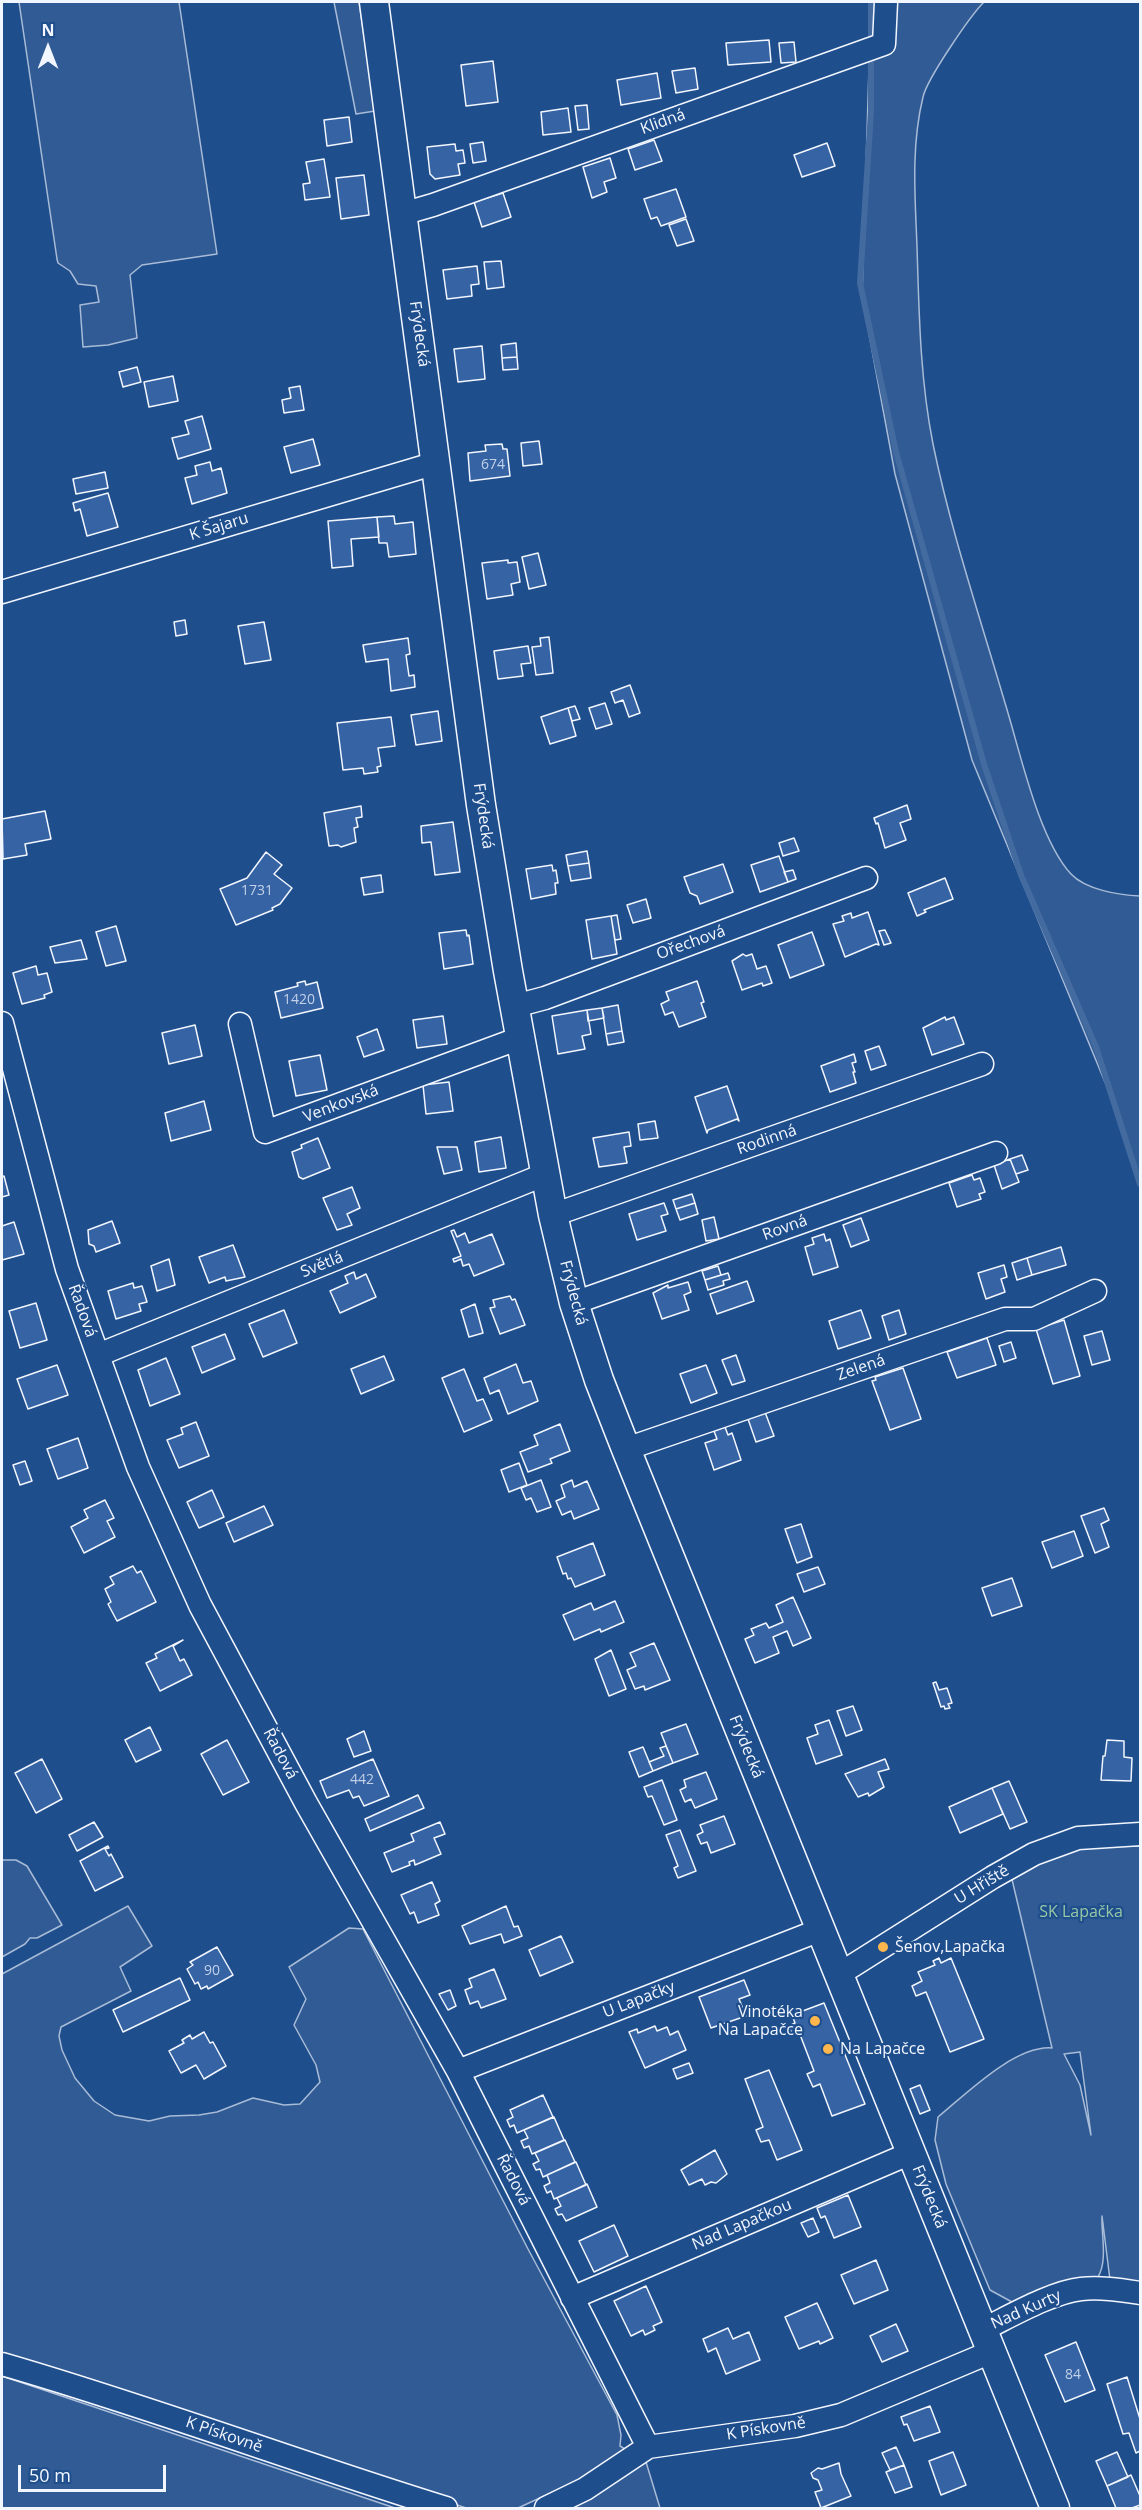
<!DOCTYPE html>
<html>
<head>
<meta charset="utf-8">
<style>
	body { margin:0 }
	#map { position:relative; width:1142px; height:2510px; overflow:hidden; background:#1f4e8c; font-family:"Open Sans",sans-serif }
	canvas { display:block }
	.frame { position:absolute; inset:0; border:3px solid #f2f6ff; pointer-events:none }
	.north { position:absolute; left:18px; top:18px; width:60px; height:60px; -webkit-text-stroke:4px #1f4e8c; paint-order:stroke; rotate:0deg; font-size:16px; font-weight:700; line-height:24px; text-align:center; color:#f2f6ff }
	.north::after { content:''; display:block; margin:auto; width:21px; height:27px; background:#f2f6ff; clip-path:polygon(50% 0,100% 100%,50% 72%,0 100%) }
	.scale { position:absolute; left:18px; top:2465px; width:148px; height:27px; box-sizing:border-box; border:3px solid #f2f6ff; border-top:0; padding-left:8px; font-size:18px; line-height:21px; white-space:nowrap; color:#f2f6ff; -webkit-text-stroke:4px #1f4e8c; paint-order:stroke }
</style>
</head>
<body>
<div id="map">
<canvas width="1142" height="2510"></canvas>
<div class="frame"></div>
<div class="north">N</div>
<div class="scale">50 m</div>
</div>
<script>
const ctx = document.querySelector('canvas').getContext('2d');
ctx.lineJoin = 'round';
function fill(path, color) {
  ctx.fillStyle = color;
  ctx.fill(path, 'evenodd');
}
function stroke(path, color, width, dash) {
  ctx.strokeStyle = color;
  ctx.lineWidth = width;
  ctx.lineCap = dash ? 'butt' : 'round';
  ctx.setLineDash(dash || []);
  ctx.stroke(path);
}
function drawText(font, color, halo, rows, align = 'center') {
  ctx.font = font + ' "Open Sans",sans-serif';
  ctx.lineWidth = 4.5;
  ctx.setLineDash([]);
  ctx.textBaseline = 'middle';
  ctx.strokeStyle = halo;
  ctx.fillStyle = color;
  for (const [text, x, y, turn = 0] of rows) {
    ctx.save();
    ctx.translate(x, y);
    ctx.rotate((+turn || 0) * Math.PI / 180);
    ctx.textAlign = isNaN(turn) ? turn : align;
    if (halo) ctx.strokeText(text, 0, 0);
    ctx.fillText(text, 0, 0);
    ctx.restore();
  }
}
const green = new Path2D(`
	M19 2H179L217 254 142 265 130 275 137 338 108 345 83 347 80 305 99 302 96 286 78 284 70 271 58 263 57 259Z
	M334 2H359L375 111 356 114Z
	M871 2H984C970 16 927 79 923 97 911 146 915 196 917 246 919 312 920 379 933 444 951 532 980 617 1005 703 1020 751 1038 838 1071 874 1086 890 1119 895 1140 896V1186L1114 1104 972 760 895 474 862 296Z
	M1140 1846V2285L1110 2280 1102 2216C1101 2234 1108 2260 1098 2277L1012 2302 990 2290 946 2184 935 2140 938 2117C966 2094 1015 2045 1052 2048L1010 1871 1084 1847ZM1080 2052 1091 2135 1080 2085 1064 2054Z
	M2 1860H16L27 1866 62 1925 37 1938H30L25 1944 2 1957Z
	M128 1906 152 1946 120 1967 131 1991 61 2027 59 2036 62 2050 75 2078 94 2101 115 2115 149 2121 170 2116 199 2115 217 2112 253 2098 284 2105 300 2104 320 2082 316 2065 294 2025 306 1999 289 1967 349 1928 363 1929 528 2249 617 2415 621 2435 620 2446 646 2462 660 2508H561L555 2491 518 2508H466L152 2400 2 2353V1974Z
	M2 2376 395 2508H2Z`);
const stream = new Path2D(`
	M871 43V2
	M871 54V112L860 283 896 452 984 764 1021 875 1096 1047 1140 1184`);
const building = new Path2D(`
	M769 40 771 62 728 65 726 43Z
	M794 42 796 62 781 63 779 43Z
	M493 61 498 102 466 106 461 65Z
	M695 68 698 89 676 93 672 71Z
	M657 73 661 98 621 105 617 80Z
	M587 105 589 129 578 130 575 106Z
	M568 108 571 132 543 135 541 112Z
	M349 117 352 142 327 146 324 120Z
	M654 140 662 161 635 170 628 149Z
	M483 142 486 161 473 163 470 144Z
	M827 143 835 166 802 177 794 155Z
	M455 144 456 151 463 150 465 163 458 164 460 175 435 179 430 174 427 147Z
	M610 158 616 178 604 182 607 192 592 198 583 167Z
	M324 159 330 197 305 200 303 184 310 183 306 162Z
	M364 175 369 215 341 219 336 178Z
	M676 189 686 217 661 226 657 217 651 219 644 199Z
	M503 193 511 217 482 227 474 202Z
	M686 219 694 241 677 246 669 225Z
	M501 261 504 287 487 289 484 262Z
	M477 266 479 284 471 285 472 296 447 299 443 270Z
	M516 343 517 357 502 358 501 345Z
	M482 346 485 379 458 382 454 349Z
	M517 357 518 369 503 370 502 358Z
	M137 367 141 382 123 387 119 372Z
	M173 376 178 401 149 407 144 382Z
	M300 386 304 410 284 413 282 400 291 398 289 388Z
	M202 416 211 449 178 459 172 438 189 434 185 421Z
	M313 439 320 465 291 473 284 447Z
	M539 441 542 464 523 466 521 443Z
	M502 444 503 449H507L510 476 470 481 468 453 486 451 485 445Z
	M210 462 212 471 221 468 227 493 192 504 185 478 197 475 195 466Z
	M105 472 108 488 76 494 73 479Z
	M108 493 118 527 87 536 80 509 75 511 73 503Z
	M394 516 395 524 413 522 416 554 389 557 387 543H379L377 517Z
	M377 517 379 537 351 539 353 566 332 568 328 521Z
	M538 553 546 585 529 589 522 557Z
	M508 560V563L517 562 520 582 511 584 513 595 487 599 482 563Z
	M185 620 187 634 176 636 174 622Z
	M264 622 271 660 245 664 238 626Z
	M549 637 553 673 536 675 532 647 541 646 540 638Z
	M408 638 410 654 406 655 409 676 414 675 415 687 391 691 388 659 366 662 363 645Z
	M528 646 531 663 521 664 523 676 498 679 494 651Z
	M630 685 640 713 629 717 623 700 615 703 611 692Z
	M605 703 612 724 596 729 589 708Z
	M575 706 580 719 572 721 568 708Z
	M568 708 576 736 550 744 541 717Z
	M438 711 442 741 416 745 411 715Z
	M391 717 395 746 378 748 381 766 377 767 378 772 364 774 363 768 343 770 337 723Z
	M907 805 911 819 900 823 906 840 885 848 878 823 876 824 874 818Z
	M361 806 362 817 356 818 358 827 354 828 356 842 341 847 338 845 329 846 324 813Z
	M45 811 51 839 25 844 27 855 3 859 2 819Z
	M453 822 460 872 435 875 431 842 422 843 421 826Z
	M794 838 799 851 783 856 779 843Z
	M587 851 589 863 568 866 566 855Z
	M266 852 282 865 274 874 292 888 280 904 272 908 273 910 236 925 220 889 247 878Z
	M779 856 788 882 760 892 751 865Z
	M589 863 591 878 571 881 568 866Z
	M723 864 733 892 700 904 697 896 690 893 684 877Z
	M552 865 553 871 556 870 558 883H555L556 894 531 899 526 869Z
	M793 870 796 879 788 882 784 872Z
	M381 875 383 892 364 895 361 878Z
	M945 878 953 899 924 910 926 912 917 916 908 893Z
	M646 899 651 918 633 923 627 905Z
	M868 912 879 945 876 944 845 957 833 924 844 921 842 916 851 913 852 918Z
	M617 915 621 939 615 940 611 916Z
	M611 916 617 954 592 959 586 920Z
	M116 926 126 961 106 966 96 932Z
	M466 930 467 936 469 935 473 964 444 969 439 933Z
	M885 930 891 943 884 945 879 931Z
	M812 932 824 965 790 978 778 945Z
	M81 940 87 959 55 963 50 947Z
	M743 954 746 956 752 954 757 969 766 966 772 983 763 986 762 983 742 990 732 961Z
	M36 966 38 975 47 973 52 992 44 995 45 998 22 1004 13 973Z
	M305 981 306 985 317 982 323 1008 281 1018 275 992 298 986 297 983Z
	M697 981 704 1002 701 1003 706 1017 679 1027 673 1012 665 1015 661 1004 669 1000 666 992Z
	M618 1005 622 1031 606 1034 602 1008Z
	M602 1008 604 1018 588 1021 587 1010Z
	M587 1010 591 1034 582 1036 585 1049 558 1054 552 1016Z
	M443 1016 447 1044 417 1048 413 1020Z
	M945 1017 946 1020 954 1017 964 1044 932 1055 923 1028Z
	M195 1025 202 1056 169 1064 162 1033Z
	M377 1029 384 1050 364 1057 357 1037Z
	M622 1031 624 1042 608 1045 606 1034Z
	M879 1046 886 1065 871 1070 865 1051Z
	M854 1054 856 1062 852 1063 855 1072H853L856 1083 830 1092 821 1066Z
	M320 1055 327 1090 296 1096 289 1061Z
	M449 1082 453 1111 426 1114 423 1085Z
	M727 1086 739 1121 737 1119 708 1130 707 1133 695 1097Z
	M204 1101 211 1130 171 1141 165 1113Z
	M655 1121 658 1138 640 1140 638 1124Z
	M629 1132 631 1146 624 1147 627 1163 599 1167 593 1138Z
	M501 1137 506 1168 479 1172 475 1142Z
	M318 1138 330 1168 303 1179 299 1177 292 1152 302 1148 301 1145Z
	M437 1147H457L462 1170 444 1174Z
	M1022 1155 1028 1170 1016 1174 1010 1159Z
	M1010 1159 1019 1182 1002 1189 994 1165Z
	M972 1175 974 1180 980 1178 985 1192 979 1194 981 1199 957 1207 949 1183Z
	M4 1176 9 1195 2 1197V1177Z
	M352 1187 360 1208 347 1214 352 1225 337 1230 323 1198Z
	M692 1194 695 1203 676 1209 673 1200Z
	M664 1203 668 1214 661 1216 666 1231 637 1240 629 1214Z
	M695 1203 698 1214 680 1220 676 1209Z
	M714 1217 719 1239 706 1241 702 1220Z
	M861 1218 869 1240 851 1247 843 1225Z
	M112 1221 120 1243 96 1252 94 1246 89 1244 88 1230Z
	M14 1222 24 1254 2 1260V1226Z
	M454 1230 457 1237 465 1233 469 1243 492 1234 504 1264 474 1276 469 1264 463 1266 461 1259 454 1262 453 1259 461 1256 451 1231Z
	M824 1234 826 1241 830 1239 838 1267 813 1275 805 1247 814 1244 812 1238Z
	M233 1245 245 1277 226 1281 225 1277 209 1283 199 1257Z
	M1061 1247 1066 1265 1032 1275 1027 1258Z
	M1027 1258 1032 1275 1017 1280 1012 1263Z
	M169 1259 175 1285 157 1291 151 1266Z
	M1004 1265 1007 1277 1001 1279 1005 1292 986 1299 978 1273Z
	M718 1266 721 1275 705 1280 702 1271Z
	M354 1272 356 1279 366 1274 376 1297 340 1313 330 1291 348 1283 345 1276Z
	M728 1273 730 1279 723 1281 724 1285 708 1290 705 1280Z
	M747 1281 754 1301 717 1314 710 1294Z
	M688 1282 691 1292 684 1295 689 1310 662 1319 653 1293 668 1285V1288Z
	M133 1283 134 1288 142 1286 147 1302 139 1304 141 1311 116 1319 108 1291Z
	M510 1296 512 1300 515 1299 525 1325 500 1334 490 1308 495 1307 493 1300Z
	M36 1303 47 1340 20 1348 9 1311Z
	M475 1304 483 1333 469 1337 461 1310Z
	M284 1310 297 1343 263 1357 249 1324Z
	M861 1310 871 1338 838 1349 829 1321Z
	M899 1310 906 1334 889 1340 882 1316Z
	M1064 1320 1080 1376 1053 1384 1036 1329Z
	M1102 1331 1110 1360 1092 1365 1084 1336Z
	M225 1334 235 1359 202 1373 192 1347Z
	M987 1338 996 1365 957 1378 947 1352Z
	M1011 1342 1016 1358 1004 1362 999 1346Z
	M736 1355 745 1381 732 1385 722 1360Z
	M384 1356 394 1380 361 1394 351 1369Z
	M166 1358 180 1394 150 1406 138 1370Z
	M516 1364 523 1383 531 1381 538 1401 508 1414 499 1390 490 1394 484 1378Z
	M57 1365 68 1395 28 1409 17 1379Z
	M706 1365 717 1393 691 1403 680 1374Z
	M903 1368 921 1419 890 1430 872 1381 876 1380 875 1377Z
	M464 1369 477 1401 483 1399 492 1420 464 1432 442 1378Z
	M765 1412 774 1436 756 1442 748 1419Z
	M196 1422 209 1456 179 1468 167 1440 183 1434 181 1428Z
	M560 1424 570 1451 550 1459 552 1463 528 1472 520 1452 538 1445 534 1435Z
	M725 1427 728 1435 732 1433 741 1460 714 1470 705 1443 717 1439 714 1431Z
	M78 1438 88 1468 58 1479 47 1449Z
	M25 1461 32 1481 20 1485 13 1465Z
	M519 1463 527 1485 509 1492 501 1470Z
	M541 1480 551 1507 537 1512 531 1498 526 1500 521 1488Z
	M572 1480 574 1487 587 1481 599 1509 574 1519 571 1511 562 1515 556 1501 565 1497 561 1485Z
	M212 1490 224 1517 199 1528 187 1502Z
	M105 1500 114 1518 107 1521 115 1537 84 1553 71 1527 88 1518 84 1510Z
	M264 1506 273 1525 234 1542 226 1523Z
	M1104 1508 1109 1520 1101 1524 1109 1547 1095 1553 1081 1516Z
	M801 1524 812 1557 797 1563 785 1529Z
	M1074 1531 1083 1556 1052 1568 1042 1542Z
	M593 1543 605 1575 575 1587 571 1578 568 1579 566 1573 563 1574 557 1557Z
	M133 1566 137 1573 141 1571 156 1602 117 1621 108 1604 111 1602 105 1589 114 1584 110 1577Z
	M818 1567 825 1584 804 1592 797 1574Z
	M1012 1578 1022 1606 992 1616 982 1588Z
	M793 1597 811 1638 793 1646 787 1631 773 1637 779 1653 755 1663 745 1639 754 1635 751 1629 766 1623 769 1628 783 1622 776 1605Z
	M615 1601 624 1622 601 1632 600 1629 574 1640 563 1615 591 1603 594 1610Z
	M183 1640 173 1646 180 1661 184 1659 192 1675 160 1691 146 1663 157 1658 155 1654Z
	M654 1643 670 1680 645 1690 644 1686 635 1689 627 1670 636 1666 630 1653Z
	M611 1650 626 1689 609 1696 595 1659Z
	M936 1682 939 1690 947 1688 952 1703 948 1704 950 1708 945 1709 944 1706 941 1707 933 1683Z
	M853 1706 862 1730 846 1736 837 1711Z
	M829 1720 842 1755 816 1764 807 1738 818 1734 815 1725Z
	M686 1724 698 1754 673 1763 661 1733Z
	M150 1727 161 1750 136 1762 125 1740Z
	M364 1731 371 1751 354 1757 347 1739Z
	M227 1740 249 1782 223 1795 201 1754Z
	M1107 1740 1124 1741V1757L1132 1758 1131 1781 1101 1780 1103 1756H1105Z
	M666 1746 673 1763 653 1771 649 1762 664 1756 660 1748Z
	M643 1747 653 1771 639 1777 629 1752Z
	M42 1759 62 1799 36 1813 15 1773Z
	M373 1759 389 1796 364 1806 359 1796 353 1798 349 1790 327 1798 320 1781Z
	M885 1759 889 1769 878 1772 884 1787 869 1796 868 1793 858 1797 845 1774Z
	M706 1772 717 1799 695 1808 691 1799 685 1802 680 1790 686 1787 684 1780Z
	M662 1780 677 1820 664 1825 652 1796 648 1797 644 1787Z
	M1009 1781 1027 1822 1010 1829 992 1788Z
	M992 1788 1003 1814 960 1833 949 1807Z
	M418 1795 424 1808 370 1831 365 1819Z
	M724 1816 735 1844 711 1853 707 1842 701 1844 697 1835 703 1832 700 1825Z
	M94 1822 103 1837 77 1851 69 1835Z
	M440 1822 445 1834 434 1838 441 1854 415 1865 414 1860 409 1862 410 1865 392 1872 384 1853 414 1841 411 1834Z
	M680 1830 696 1871 678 1878 674 1868 678 1866 666 1835Z
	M108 1846 109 1848 105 1849 109 1856 111 1854 123 1877 95 1891 80 1861Z
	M432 1882 440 1901 435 1904 439 1915 418 1923 414 1912 410 1914 401 1895Z
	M506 1906 514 1927 518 1926 522 1936 504 1943 501 1934 470 1944 462 1926Z
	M561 1936 573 1962 540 1976 529 1950Z
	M217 1947 233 1975 208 1989 207 1986 201 1989 198 1982 195 1984 187 1969 193 1965 190 1962Z
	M939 1958 941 1963 951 1958 984 2039 950 2052 926 1992 916 1996 912 1986 922 1981 918 1972 935 1965 933 1961Z
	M494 1969 506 1999 481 2008 478 2001 470 2004 465 1990 472 1987 469 1979Z
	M180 1978 190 2000 123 2032 113 2010Z
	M744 1980 750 1995 739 1999 746 2016 711 2028 699 1997Z
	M450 1990 456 2006 448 2010 439 1994Z
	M824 2003 865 2104 832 2116 820 2084 813 2087 807 2074 814 2071 799 2032 792 2034 789 2026 795 2023 792 2015Z
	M655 2026 657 2031 667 2027 670 2035 678 2031 686 2050 645 2068 629 2032 637 2029 638 2033Z
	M204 2032 210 2043 213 2042 226 2066 204 2079 196 2065 181 2073 169 2051 184 2043 182 2040 190 2035 192 2039Z
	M689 2063 693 2073 677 2079 673 2069Z
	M769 2070 802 2150 777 2160 769 2140 761 2142 756 2130 763 2127 745 2079Z
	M920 2085 930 2110 920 2114 910 2089Z
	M543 2095 553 2117 517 2133 514 2125 510 2127 507 2120 513 2117 510 2110Z
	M554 2117 564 2140 532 2154 529 2146 524 2148 521 2141 528 2138 524 2130Z
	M565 2140 575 2162 543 2177 540 2169 536 2170 533 2164 539 2161 535 2153Z
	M715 2150 727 2174 716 2183 711 2182 705 2185 702 2179 689 2185 681 2170Z
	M576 2162 586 2185 554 2199 551 2191 547 2193 544 2186 550 2183 547 2175Z
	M587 2184 597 2207 566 2221 562 2214 558 2215 555 2209 561 2206 557 2198Z
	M848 2195 861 2227 834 2238 825 2216 821 2218 817 2208Z
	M813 2218 819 2232 808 2237 801 2223Z
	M614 2225 628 2256 594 2272 579 2241Z
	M876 2260 888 2290 854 2304 841 2275Z
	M646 2286 662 2322 653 2326 655 2330 645 2335 643 2330 631 2336 614 2301Z
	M817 2303 833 2338 820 2344 819 2341 799 2349 785 2317Z
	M896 2324 908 2351 882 2362 870 2336Z
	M728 2328 733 2339 749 2332 760 2360 726 2374 716 2348 708 2352 703 2339Z
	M1076 2342 1095 2390 1065 2402 1045 2355Z
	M1127 2377 1140 2419V2451L1136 2453 1129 2433 1123 2434 1107 2384Z
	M930 2406 940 2432 914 2441 907 2424 904 2425 901 2417Z
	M896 2447 904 2465 890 2470 882 2453Z
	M953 2452 966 2485 941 2495 929 2461Z
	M1117 2452 1128 2477 1107 2486 1096 2461Z
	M839 2463 841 2474 851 2496 821 2508 815 2492 822 2490 818 2480 813 2478 811 2473 818 2468 822 2469Z
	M904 2465 912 2487 895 2493 886 2472Z
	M1131 2475 1140 2496V2505L1132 2508H1116L1107 2486Z`);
const minor = new Path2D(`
	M402 214 433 205 884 44 886 2
	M2 592 436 463
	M515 1006 545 998 866 878
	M2 1023 67 1269 138 1467 200 1605 306 1803 458 2071 648 2447
	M240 1024 265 1132 520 1038
	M553 1215 982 1064
	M574 1303 996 1153
	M98 1355 546 1174
	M626 1449 1005 1319H1034L1095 1291
	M838 1975 993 1877 1034 1854 1078 1838 1140 1834
	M458 2071 820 1930
	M572 2298 911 2153
	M982 2330C1009 2317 1052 2292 1081 2289 1101 2287 1120 2290 1140 2293
	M2 2364C151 2407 297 2462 446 2508
	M546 2508 585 2489 648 2447 795 2426 841 2415 991 2352`);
const major = new Path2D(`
	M374 2 481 805 508 971 553 1215 574 1303 599 1380 626 1449 1055 2508`);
const markers = [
	[883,1947,6,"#ffb74d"],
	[815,2021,6,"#ffb74d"],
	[828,2049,6,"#ffb74d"]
];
const numberNames = [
	["674",493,465],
	["1731",257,891],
	["1420",299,1000],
	["442",362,1780],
	["90",212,1971],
	["84",1073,2375]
];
const streetNames = [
	["Klidná",663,122,-20],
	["Frýdecká",419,334,82],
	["K Šajaru",219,527,-17],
	["Frýdecká",483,816,82],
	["Ořechová",691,943,-20],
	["Venkovská",341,1104,-21],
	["Rodinná",767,1140,-19],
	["Rovná",785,1228,-20],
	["Světlá",322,1265,-22],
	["Frýdecká",573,1293,75],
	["Řadová",82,1311,70],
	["Zelená",861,1368,-19],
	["Frýdecká",746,1747,68],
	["Řadová",280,1754,62],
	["U Hřiště",982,1885,-31],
	["U Lapačky",639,2000,-21],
	["Řadová",513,2180,63],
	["Frýdecká",929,2197,68],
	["Nad Lapačkou",742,2225,-23],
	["Nad Kurty",1026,2310,-24],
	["K Pískovně",766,2429,-9],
	["K Pískovně",224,2435,19]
];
const parkNames = [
	["SK Lapačka",1081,1912]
];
const poiNames = [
	["Šenov,Lapačka",895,1947],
	["Vinotéka",803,2012,"right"],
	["Na Lapačce",803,2030,"right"],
	["Na Lapačce",840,2049]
];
fill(green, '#305b95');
stroke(green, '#a8bbd7', 1.5);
stroke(stream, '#446ba0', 6);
fill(building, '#3563a3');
stroke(building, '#f2f6ff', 1.5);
stroke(minor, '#f2f6ff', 25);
stroke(major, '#f2f6ff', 31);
stroke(minor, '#1f4e8c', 22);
stroke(major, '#1f4e8c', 28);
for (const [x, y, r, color] of markers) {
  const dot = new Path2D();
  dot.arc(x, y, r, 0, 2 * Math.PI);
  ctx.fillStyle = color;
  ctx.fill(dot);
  stroke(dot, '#1f4e8c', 2);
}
drawText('14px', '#c3d1e8', null, numberNames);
drawText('16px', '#f2f6ff', '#1f4e8c', streetNames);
drawText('16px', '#97c8a6', '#1f4e8c', parkNames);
drawText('16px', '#f2f6ff', '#1f4e8c', poiNames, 'left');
</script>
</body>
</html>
